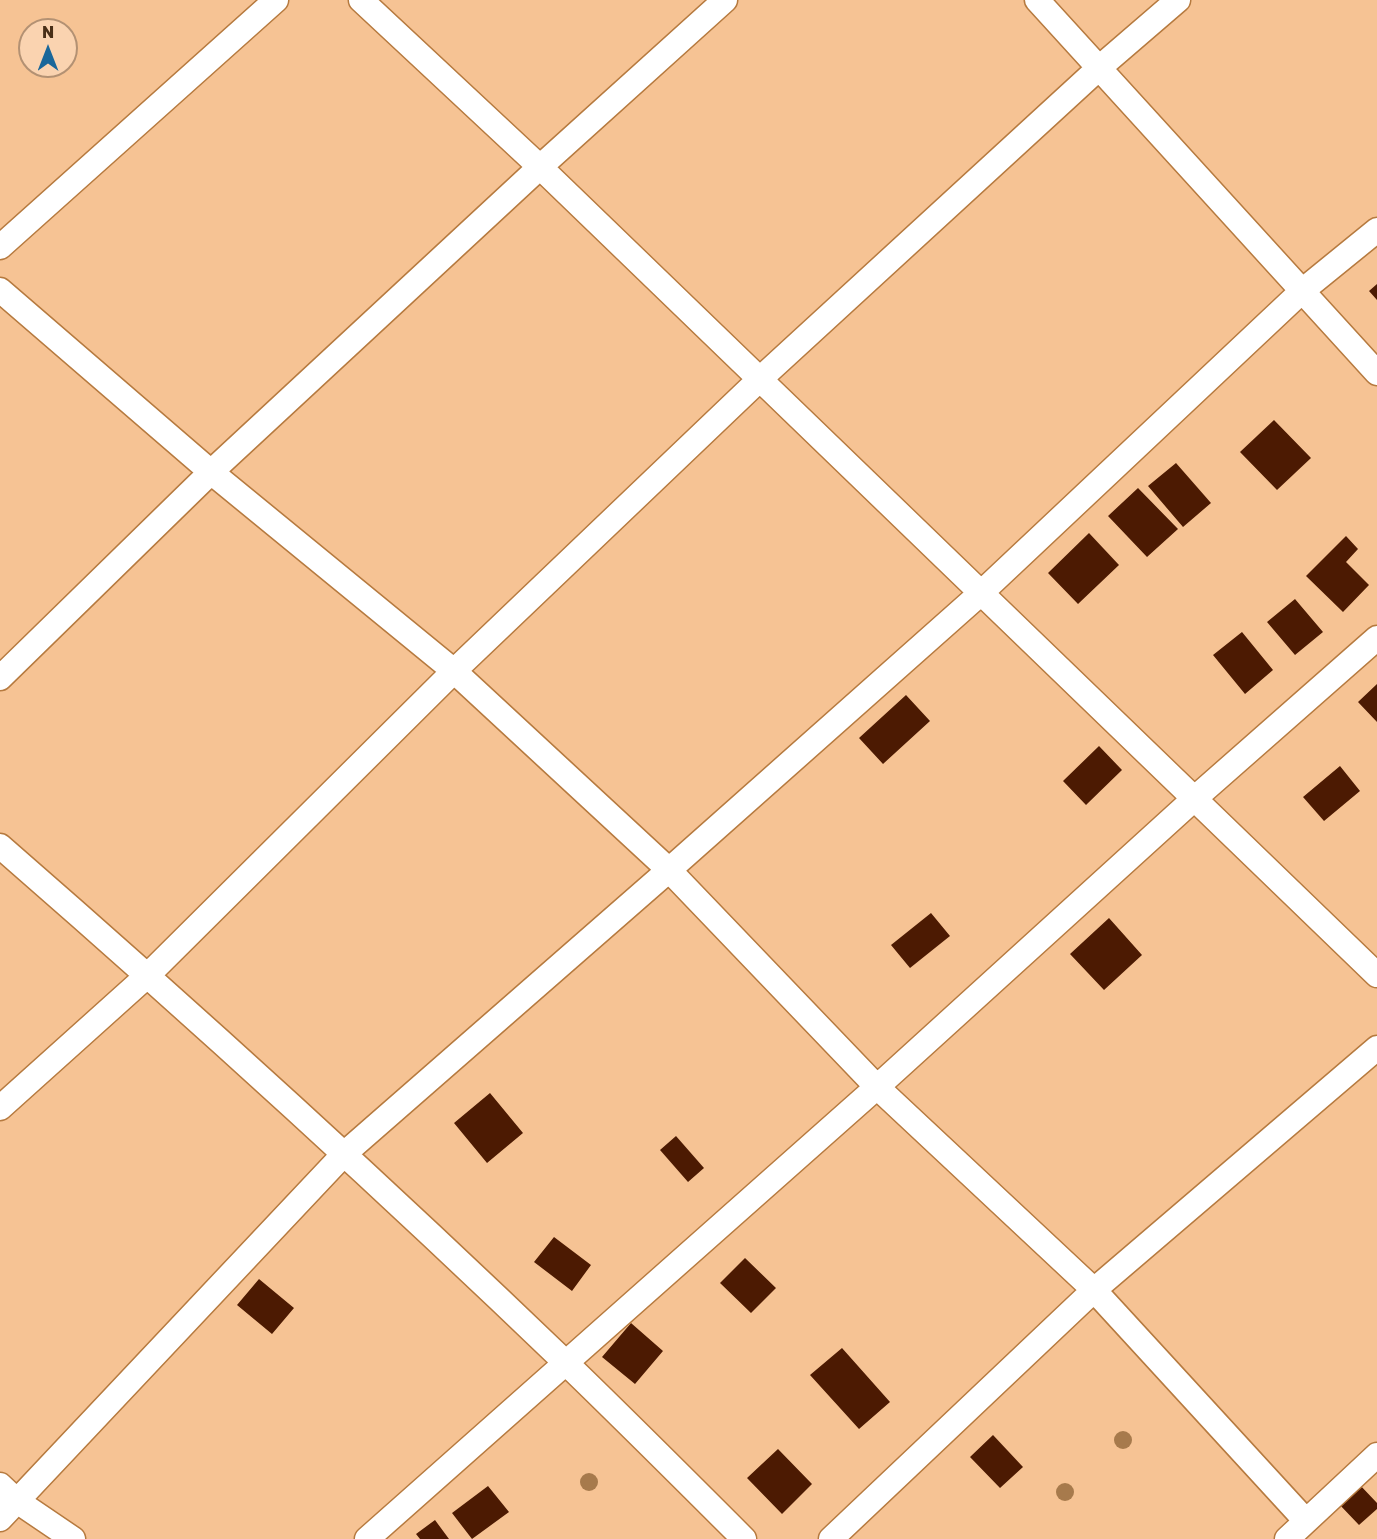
<!DOCTYPE html>
<html>
<head>
<meta charset="utf-8">
<style>
	body { margin:0 }
	#map { position:relative; width:1377px; height:1539px; overflow:hidden; background:#f6c394; font-family:"Golos Text",sans-serif }
	canvas { display:block }
	.north { position:absolute; left:18px; top:18px; width:60px; height:60px; box-sizing:border-box; background:#fad3b0; border:2px solid #b39173; border-radius:50%; rotate:0deg; font-size:16px; font-weight:700; line-height:24px; text-align:center; color:#492f17 }
	.north::after { content:''; display:block; margin:auto; width:21px; height:27px; background:#1a679a; clip-path:polygon(50% 0,100% 100%,50% 72%,0 100%) }
</style>
</head>
<body>
<div id="map">
<canvas width="1377" height="1539"></canvas>
<div class="north">N</div>
</div>
<script>
const ctx = document.querySelector('canvas').getContext('2d');
ctx.lineJoin = 'round';
function fill(path, color) {
  ctx.fillStyle = color;
  ctx.fill(path, 'evenodd');
}
function stroke(path, color, width, dash) {
  ctx.strokeStyle = color;
  ctx.lineWidth = width;
  ctx.lineCap = dash ? 'butt' : 'round';
  ctx.setLineDash(dash || []);
  ctx.stroke(path);
}
const building = new Path2D(`
	M1377 284V300L1369 291Z
	M1274 420 1311 458 1277 490 1240 452Z
	M1176 463 1211 503 1183 527 1148 486Z
	M1138 488 1178 529 1147 557 1108 516Z
	M1089 533 1119 565 1078 604 1048 573Z
	M1346 536 1358 549 1346 562 1369 585 1343 612 1306 576Z
	M1295 599 1323 632 1295 655 1267 622Z
	M1242 632 1273 670 1245 694 1213 655Z
	M1377 684V722L1358 702Z
	M906 695 930 721 883 764 859 738Z
	M1099 746 1122 770 1086 805 1063 781Z
	M1340 766 1360 791 1324 821 1303 797Z
	M931 913 950 936 910 968 891 945Z
	M1109 918 1142 955 1104 990 1070 954Z
	M490 1093 523 1133 487 1163 454 1123Z
	M676 1136 704 1168 688 1182 660 1150Z
	M554 1237 591 1265 572 1291 534 1262Z
	M745 1258 776 1288 751 1313 720 1283Z
	M259 1279 294 1308 272 1334 237 1305Z
	M631 1323 663 1351 635 1384 602 1357Z
	M842 1348 890 1402 859 1429 810 1375Z
	M993 1435 1023 1467 1000 1488 970 1457Z
	M778 1449 812 1484 782 1514 747 1478Z
	M1359 1484 1377 1503V1509L1359 1525 1338 1503Z
	M488 1486 509 1512 472 1539 452 1513Z
	M435 1520 449 1539H420L416 1534Z`);
const street = new Path2D(`
	M361 0 540 167 1377 975
	M1037 0 1377 373
	M0 247 276 0
	M0 290 211 472 454 671 669 870 877 1087 1094 1290 1306 1521
	M0 678 211 472 540 167 725 0
	M0 846C193 1014 382 1186 566 1363 626 1421 685 1480 744 1539
	M0 1108 148 975 454 671 760 379 1099 68 1178 0
	M0 1485 17 1501 73 1539
	M0 1519 344 1154 669 870 981 593 1302 291 1377 230
	M367 1539 877 1087 1194 799 1377 638
	M831 1539 1094 1290 1377 1048
	M1287 1539 1377 1455`);
const trees = [
	[1123,1440],
	[589,1482],
	[1065,1492]
];
fill(building, '#4c1a02');
stroke(street, '#b67a3f', 27);
stroke(street, '#fff', 24);
ctx.fillStyle = '#a77a4c';
for (const [x, y] of trees) {
  ctx.beginPath();
  ctx.arc(x, y, 9, 0, 2 * Math.PI);
  ctx.fill();
}
</script>
</body>
</html>
